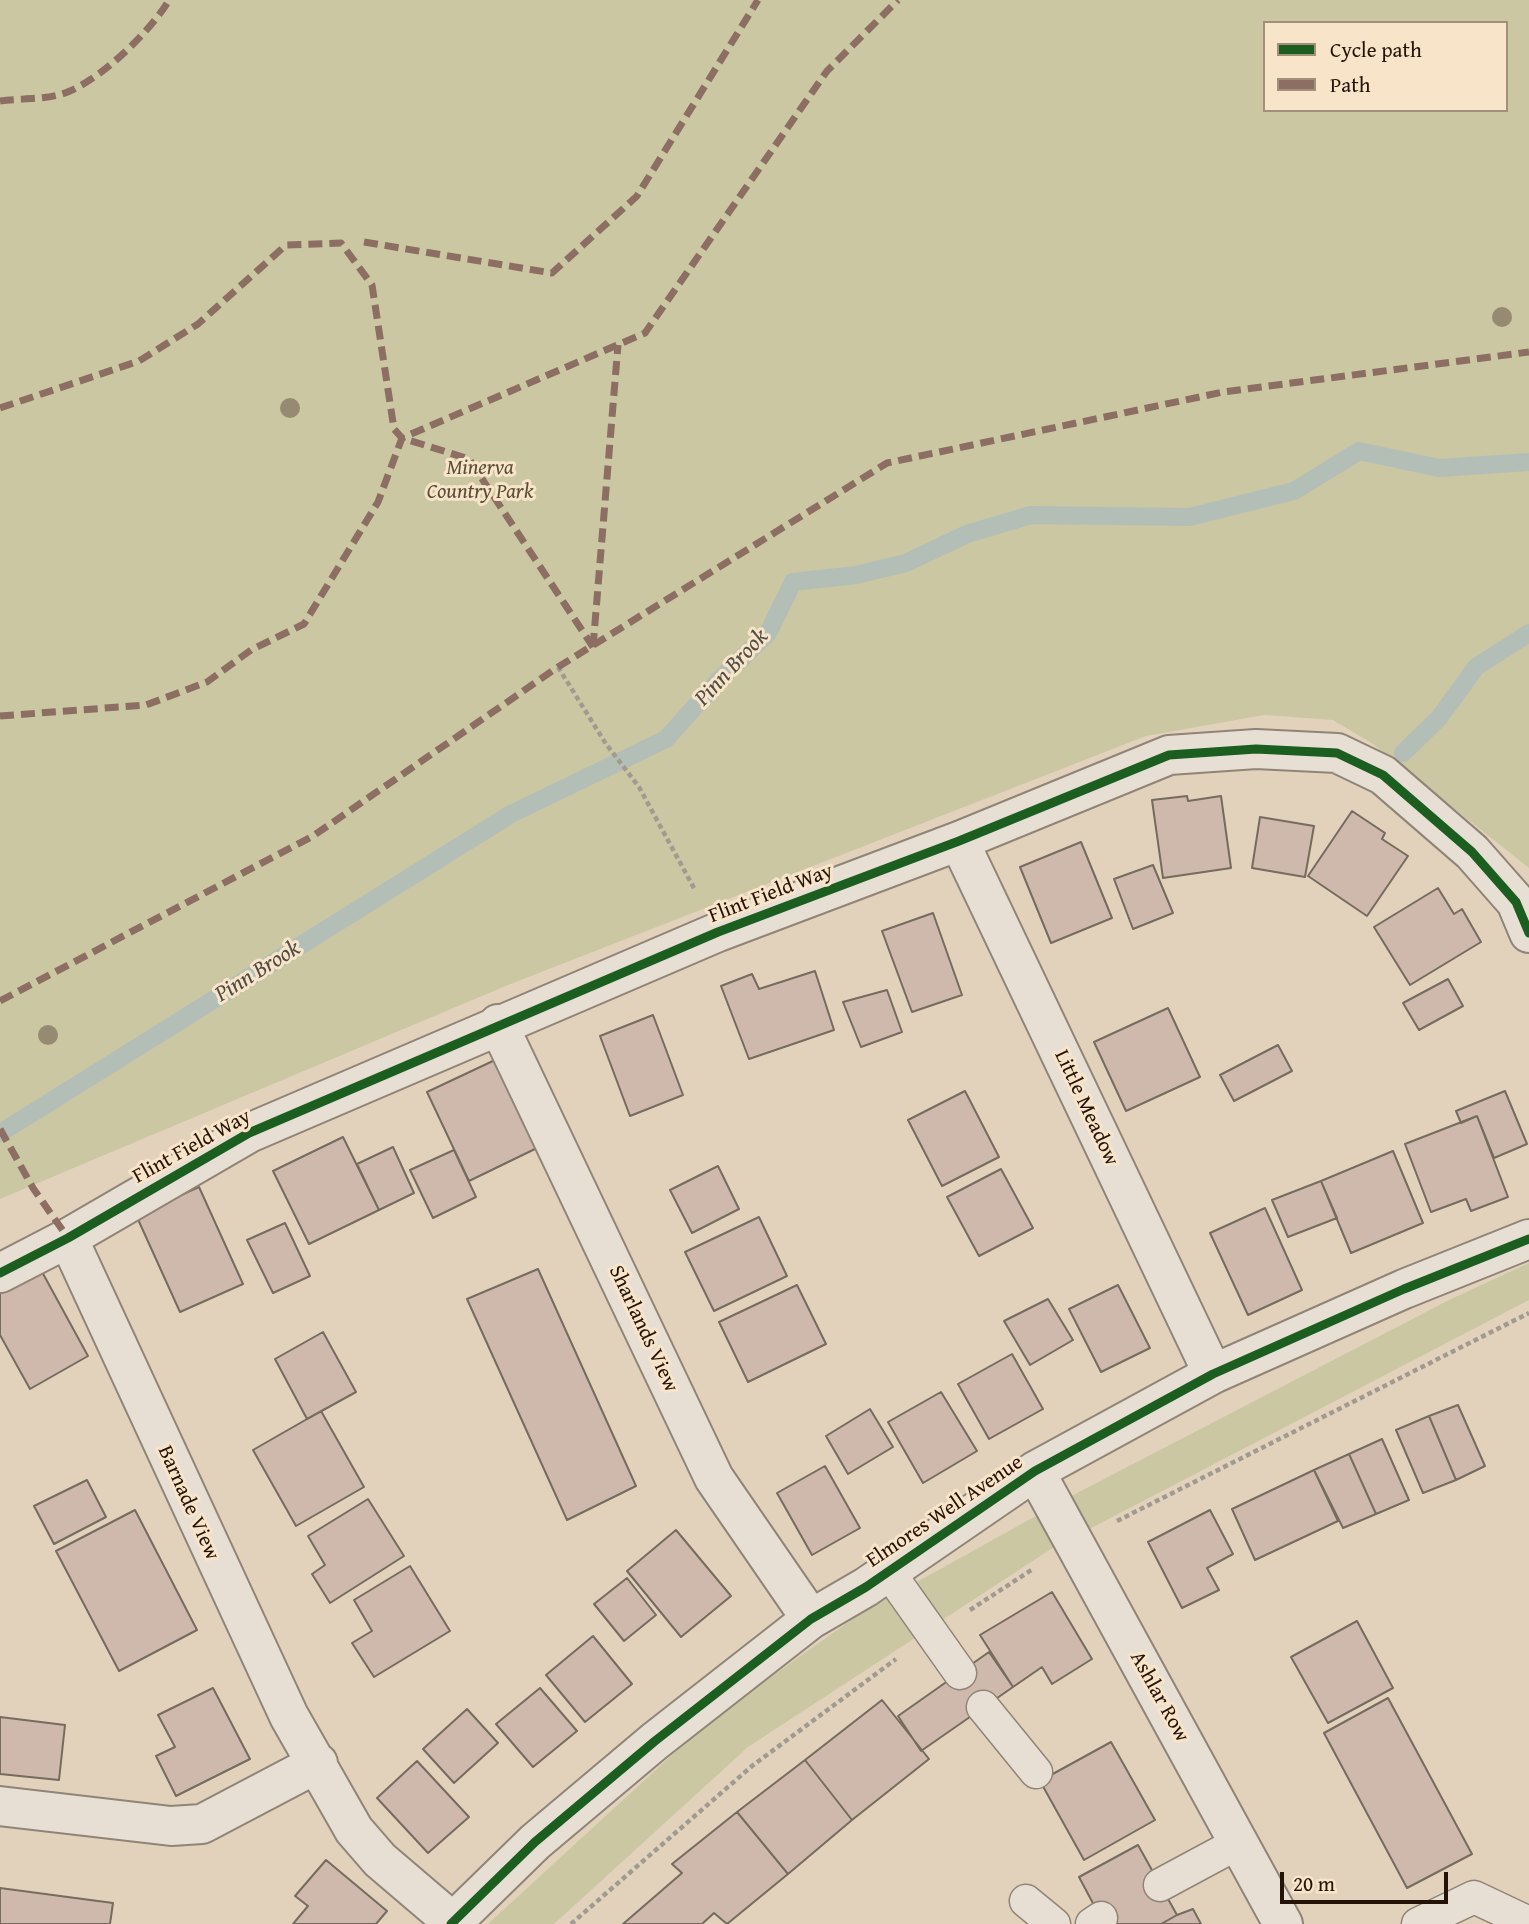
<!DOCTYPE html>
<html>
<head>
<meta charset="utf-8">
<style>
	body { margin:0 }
	#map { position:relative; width:1529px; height:1924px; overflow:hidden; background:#e2d2bc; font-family:"Gentium Book Plus",serif }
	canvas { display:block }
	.legend { position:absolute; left:1263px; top:21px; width:245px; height:91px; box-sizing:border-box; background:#f7e4c9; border:2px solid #a3907c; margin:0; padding:9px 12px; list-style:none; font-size:21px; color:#261308 }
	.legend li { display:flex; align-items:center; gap:14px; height:35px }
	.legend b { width:35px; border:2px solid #a3907c }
	.scale { position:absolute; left:1280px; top:1872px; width:168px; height:32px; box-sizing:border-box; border:4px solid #261308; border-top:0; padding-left:9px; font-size:21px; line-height:24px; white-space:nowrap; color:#261308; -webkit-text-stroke:5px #f7e4c9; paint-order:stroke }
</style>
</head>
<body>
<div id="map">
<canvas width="1529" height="1924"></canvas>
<ul class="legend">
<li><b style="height:9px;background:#1b5e20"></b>Cycle path</li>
<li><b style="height:9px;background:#8d6e63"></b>Path</li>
</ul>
<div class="scale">20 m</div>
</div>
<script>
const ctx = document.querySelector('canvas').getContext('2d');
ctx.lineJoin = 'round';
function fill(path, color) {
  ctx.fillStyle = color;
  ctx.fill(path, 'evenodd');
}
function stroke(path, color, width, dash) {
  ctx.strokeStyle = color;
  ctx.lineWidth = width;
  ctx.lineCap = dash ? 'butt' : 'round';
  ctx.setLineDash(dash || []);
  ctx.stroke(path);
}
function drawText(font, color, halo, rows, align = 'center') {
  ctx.font = font + ' "Gentium Book Plus",serif';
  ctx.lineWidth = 6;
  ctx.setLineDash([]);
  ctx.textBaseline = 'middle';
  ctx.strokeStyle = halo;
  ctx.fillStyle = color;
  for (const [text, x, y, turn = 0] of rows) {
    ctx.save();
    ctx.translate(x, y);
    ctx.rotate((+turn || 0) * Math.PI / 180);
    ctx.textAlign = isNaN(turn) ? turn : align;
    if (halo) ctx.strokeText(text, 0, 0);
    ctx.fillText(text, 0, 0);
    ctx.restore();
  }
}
const green = new Path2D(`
	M0 0H1529V868L1373 744 1333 720 1264 715 1146 736 508 985 0 1199ZM1265 23H1506V110H1265Z
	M1529 1263V1300L1051 1549 748 1747 554 1924H488L709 1721 861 1613 1081 1491 1451 1299Z`);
const stream = new Path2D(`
	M1403 753 1439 718 1476 667 1529 633
	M0 1133 511 814 666 739 718 681 768 633 793 582 856 575 906 563 967 534 1031 515 1190 517 1294 491 1359 451 1439 468 1529 462`);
const building = new Path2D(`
	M1187 796 1188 801 1221 796 1231 868 1163 878 1152 800Z
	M1352 811 1385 833 1382 839 1408 856 1367 916 1308 876Z
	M1260 817 1314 826 1305 877 1252 868Z
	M1081 842 1112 918 1051 943 1020 867Z
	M1153 865 1173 913 1133 929 1114 879Z
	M1438 888 1454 914 1462 909 1481 942 1410 985 1374 927Z
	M933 913 962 995 912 1012 882 931Z
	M815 971 834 1030 749 1059 721 986 752 974 759 989Z
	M1448 979 1463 1006 1419 1030 1403 1003Z
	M887 990 902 1032 861 1047 843 1002Z
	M1168 1008 1200 1077 1126 1111 1094 1042Z
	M653 1015 683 1095 630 1116 600 1036Z
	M1278 1045 1292 1071 1234 1101 1220 1075Z
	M495 1060 537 1148 469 1181 427 1092Z
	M965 1091 999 1157 942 1186 908 1120Z
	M1505 1091 1527 1144 1494 1158 1477 1116 1461 1123 1456 1111Z
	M1477 1116 1508 1197 1471 1211 1466 1199 1431 1212 1405 1144Z
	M343 1137 379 1210 309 1244 273 1171Z
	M393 1147 414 1193 379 1210 357 1164Z
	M454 1150 476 1197 433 1218 410 1170Z
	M1393 1151 1423 1223 1351 1253 1321 1181Z
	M718 1166 739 1209 692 1233 670 1190Z
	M1001 1169 1033 1228 979 1256 947 1197Z
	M1321 1181 1337 1218 1288 1237 1272 1200Z
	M199 1187 243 1284 180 1312 136 1215Z
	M1265 1208 1302 1290 1248 1315 1210 1233Z
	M759 1217 787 1276 714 1311 685 1252Z
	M285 1223 310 1276 273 1293 247 1240Z
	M538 1269 636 1486 567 1520 467 1299Z
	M41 1270 88 1356 30 1389 0 1335V1292Z
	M797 1285 826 1344 748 1382 719 1322Z
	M1118 1285 1150 1348 1101 1372 1069 1309Z
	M1048 1299 1073 1340 1030 1365 1004 1321Z
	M323 1332 356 1392 307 1419 275 1359Z
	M1012 1354 1043 1409 989 1439 958 1384Z
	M941 1392 977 1451 923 1483 888 1422Z
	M1458 1405 1485 1466 1456 1480 1429 1416Z
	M870 1409 893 1447 848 1474 826 1436Z
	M321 1411 364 1487 296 1526 253 1450Z
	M1429 1416 1456 1480 1423 1493 1396 1430Z
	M1382 1439 1409 1500 1376 1514 1349 1454Z
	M1349 1454 1376 1514 1343 1528 1314 1470Z
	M825 1466 860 1528 812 1555 777 1493Z
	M1314 1470 1338 1521 1255 1560 1232 1509Z
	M87 1480 106 1517 54 1544 34 1506Z
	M368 1499 404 1556 330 1603 312 1574 325 1565 308 1536Z
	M135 1510 197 1630 119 1671 56 1551Z
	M1210 1510 1233 1554 1207 1568 1219 1590 1182 1608 1148 1542Z
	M676 1530 731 1596 681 1637 627 1571Z
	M410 1566 450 1631 374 1677 352 1643 372 1631 354 1600Z
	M627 1578 656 1615 624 1641 594 1604Z
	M1052 1592 1092 1659 1052 1684 1042 1667 1013 1687 980 1635Z
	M1357 1621 1393 1688 1328 1723 1291 1657Z
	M593 1636 632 1684 585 1722 546 1675Z
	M989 1652 1013 1687 921 1751 898 1716Z
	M213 1688 250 1759 176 1796 156 1756 175 1747 158 1715Z
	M540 1688 577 1731 533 1767 496 1724Z
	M1388 1698 1472 1854 1407 1888 1324 1733Z
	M882 1700 929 1759 852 1820 805 1760Z
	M467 1709 498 1743 454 1783 423 1749Z
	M0 1717 65 1725 59 1780 0 1774Z
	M1111 1742 1155 1820 1084 1860 1040 1781Z
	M805 1760 852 1820 788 1874 737 1812Z
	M417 1761 469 1817 428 1853 377 1798Z
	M737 1812 788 1874 727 1924 714 1913 702 1924H623L682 1873 672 1864Z
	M1138 1845 1177 1915 1161 1924H1104L1079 1877Z
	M326 1860 387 1911 376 1924H293L308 1906 295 1896Z
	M0 1888 113 1903 110 1924H0Z
	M1193 1909 1201 1924H1161L1177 1915Z`);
const path = new Path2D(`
	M558 667 606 744 639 787 695 890
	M1117 1521 1529 1313
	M970 1610 1033 1569
	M571 1924 752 1766 896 1659`);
const service = new Path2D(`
	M888 1571 960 1673
	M983 1707 1036 1772
	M1160 1885 1240 1842
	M1026 1901 1054 1924
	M1092 1924 1101 1918
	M1418 1924 1474 1897 1529 1923`);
const minor = new Path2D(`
	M959 841 1213 1374
	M498 1024 714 1478 811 1619
	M68 1238 289 1716 354 1830 380 1860 455 1924
	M0 1273 68 1238 249 1133 718 932 959 841 1169 755 1256 749 1337 753 1383 775 1472 852 1516 902 1529 933
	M1035 1471 1283 1924
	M0 1806 171 1826 202 1824 318 1763
	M451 1924 535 1842 655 1741 811 1619 866 1587 1035 1471 1213 1374 1404 1289 1529 1239`);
const quiet = new Path2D(`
	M0 101C21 98 51 100 70 91 104 76 150 32 169 0
	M364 242 552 273 637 196 758 0
	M0 408 139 361 198 324 286 245 341 243 372 285 394 429 402 438 469 459 593 647
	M593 647 618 345
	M0 716 146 705 207 682 251 650 304 624 378 502 402 438 645 333 827 71 898 0
	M0 1001 313 836 558 667 887 463 1223 392 1529 352
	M0 1129 33 1188 68 1238`);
const cycleway = new Path2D(`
	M0 1273 68 1238 249 1133 718 932 959 841 1169 755 1256 749 1337 753 1383 775 1472 852 1516 902 1529 933
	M451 1924 535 1842 655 1741 811 1619 866 1587 1035 1471 1213 1374 1404 1289 1529 1239`);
const trees = [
	[1502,317],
	[290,408],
	[48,1035]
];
const parkNames = [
	["Minerva",480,469],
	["Country Park",480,493]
];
const streetNames = [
	["Flint Field Way",771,894,-21],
	["Little Meadow",1086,1108,65],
	["Flint Field Way",192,1147,-29],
	["Sharlands View",643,1329,65],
	["Barnade View",188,1503,66],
	["Elmores Well Avenue",945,1512,-34],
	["Ashlar Row",1159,1697,61]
];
const waterNames = [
	["Pinn Brook",732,668,-47],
	["Pinn Brook",258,972,-32]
];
fill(green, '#cac7a2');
stroke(stream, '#b3beb6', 18);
fill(building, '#cfb9ad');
stroke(building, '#756b5e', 2);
stroke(service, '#908477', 35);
stroke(minor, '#908477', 42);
stroke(path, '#a19a91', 4.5, [5, 3.5]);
stroke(service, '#e7dfd4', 32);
stroke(minor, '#e7dfd4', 38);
stroke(quiet, '#8d6e63', 7, [14, 7]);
stroke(cycleway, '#1b5e20', 9);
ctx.fillStyle = '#978a72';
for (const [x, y] of trees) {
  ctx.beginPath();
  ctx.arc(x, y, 10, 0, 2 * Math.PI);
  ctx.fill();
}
drawText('italic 21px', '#594f36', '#f7e4c9', parkNames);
drawText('21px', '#261308', '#f7e4c9', streetNames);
drawText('italic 23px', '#504c44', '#f7e4c9', waterNames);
</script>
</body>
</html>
